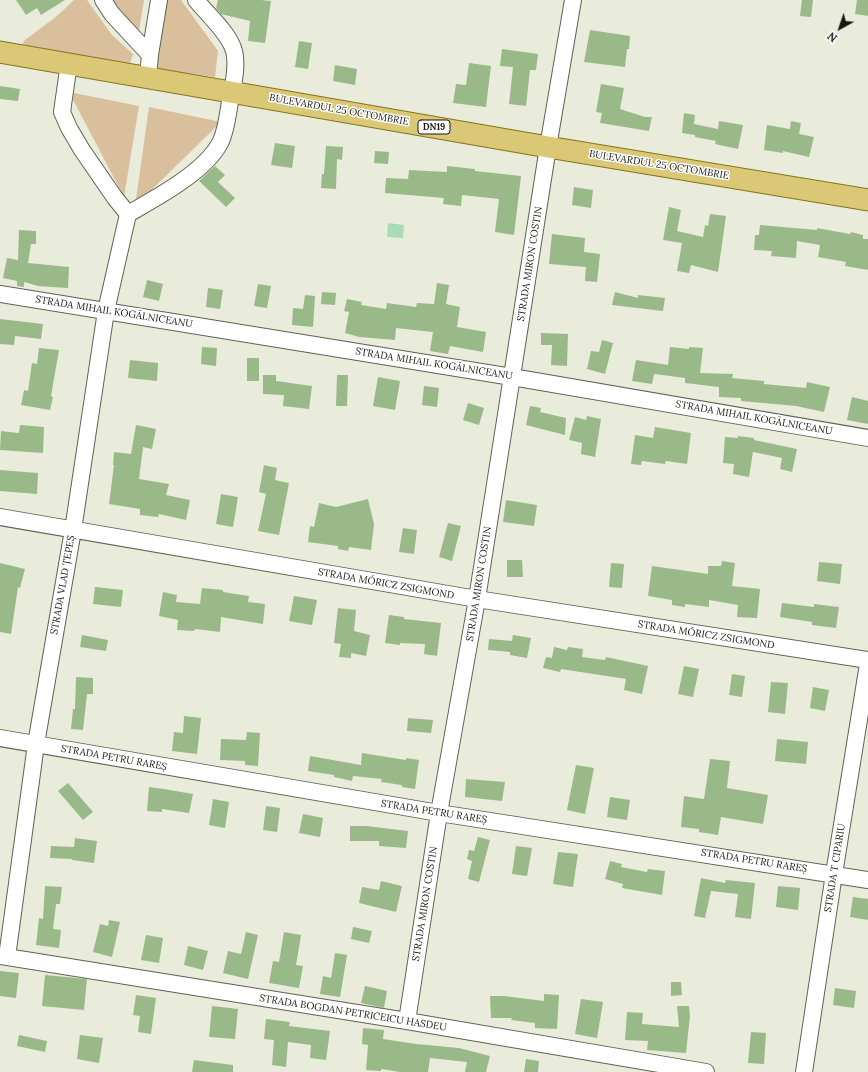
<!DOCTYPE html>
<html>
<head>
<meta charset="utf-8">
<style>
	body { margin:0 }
	#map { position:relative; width:868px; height:1072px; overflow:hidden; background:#e9ecdb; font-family:Lora,serif }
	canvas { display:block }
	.north { position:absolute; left:820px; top:8px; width:40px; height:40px; -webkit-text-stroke:3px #fff; paint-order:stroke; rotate:220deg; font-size:11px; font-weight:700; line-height:16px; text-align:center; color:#171812 }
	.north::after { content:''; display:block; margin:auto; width:14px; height:18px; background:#171812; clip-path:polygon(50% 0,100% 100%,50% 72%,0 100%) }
</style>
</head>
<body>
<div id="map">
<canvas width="868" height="1072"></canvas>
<div class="north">N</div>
</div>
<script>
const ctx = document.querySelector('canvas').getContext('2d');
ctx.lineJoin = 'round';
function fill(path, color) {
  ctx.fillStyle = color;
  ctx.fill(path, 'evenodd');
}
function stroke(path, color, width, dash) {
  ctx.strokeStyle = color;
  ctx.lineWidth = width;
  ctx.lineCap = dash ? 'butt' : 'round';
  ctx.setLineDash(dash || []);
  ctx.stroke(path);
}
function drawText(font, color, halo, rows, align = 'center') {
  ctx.font = font + ' Lora,serif';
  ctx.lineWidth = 3;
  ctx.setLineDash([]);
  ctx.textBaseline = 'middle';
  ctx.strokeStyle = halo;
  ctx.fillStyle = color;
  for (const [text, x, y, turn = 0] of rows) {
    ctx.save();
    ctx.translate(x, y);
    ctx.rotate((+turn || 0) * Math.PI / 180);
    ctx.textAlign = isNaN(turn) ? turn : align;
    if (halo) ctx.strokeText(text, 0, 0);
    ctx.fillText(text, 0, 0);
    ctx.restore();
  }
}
const green = new Path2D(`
	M74 0H87L112 35 133 54 130 63 24 46 23 43 25 40 57 16Z
	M103 0H144L138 37Z
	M159 0H181L218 51 215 77 153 68Z
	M69 92 139 106 124 197Z
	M149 107 221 122 135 206Z`);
const water = new Path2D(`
	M388 223 404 225 403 238 387 237Z`);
const building = new Path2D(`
	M16 0H65L41 15 37 8 26 15Z
	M218 0H261L271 1 265 43 248 41 250 21 221 14 216 8Z
	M802 0H813L811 17 800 16Z
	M857 0H868V16L855 14Z
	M590 30 630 36 629 49H627L625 67 584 62Z
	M299 41 312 43 308 69 295 67Z
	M502 49 538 54 536 70H530L526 106 509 104 513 67 500 66Z
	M469 63 491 66 486 107 453 103 456 84 466 85Z
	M335 65 357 69 355 85 333 81Z
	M601 84 624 88 620 109 645 117H652L649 131 600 123 602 113 596 112Z
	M0 86 20 89 18 101 0 99Z
	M684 113 695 115 694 124 718 129 719 121 743 125 738 149 715 144 716 141 695 137V135L682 133Z
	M791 121 801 123 799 134 814 137 809 157 783 151V153L764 150 767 125 790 129Z
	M275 143 295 146 292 168 271 165Z
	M326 146 343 147 342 160 337 159 336 189 321 188 322 174H324Z
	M375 151 389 152 388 164 374 163Z
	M215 166 225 175 218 182 235 198 226 207 199 181Z
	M447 166 475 169V171L521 176 514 235 495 232 499 199 462 195 461 206 443 204 444 198 385 193 386 178 408 179 409 170 447 172Z
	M574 187 593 190 591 208 572 205Z
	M669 207 681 210 677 231 703 237 705 225 708 226 710 214 726 216 718 272 691 265 689 273 677 271 682 243 663 240Z
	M760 225 817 230V228L850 234 851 232 863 235V239H868V270L845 266 846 262 818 257 820 245 797 241 796 258 771 256 772 251 754 250 755 235H759Z
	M19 230 36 231V244H31L28 263 69 267 68 288 38 286 24 282V287L17 286V281L3 278 7 258 18 260Z
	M552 234 585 238 584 252 600 254 597 282 585 281 586 267 549 264Z
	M147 280 163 284 159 301 143 297Z
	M437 283 449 285 446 304 460 307 457 327 486 332 483 352 450 346 448 354 430 351 433 332 396 328 395 340 359 337 345 333 349 312 344 311 347 299 362 302 361 305 386 309 387 303 416 307 417 303 434 304Z
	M258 284 271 286 267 308 254 306Z
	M208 288 223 290 220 309 206 307Z
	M322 292 336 293 335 305 321 304Z
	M615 292 638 298V295L665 298 663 311 612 305Z
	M305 295 315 296 313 327 292 325 293 308 303 309Z
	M0 319 43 324 41 339 15 336 14 345 0 344Z
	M541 333 568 334 567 366 551 365 552 345H541Z
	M602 340 613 343 605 374 587 369 591 351 599 352Z
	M202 347 217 348 216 366 201 364Z
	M670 347 689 349V347L703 348 700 373 733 374 732 378 764 381V384L806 388 807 382 830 387 824 412 796 406 741 401V398L719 397V387L685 383V378L654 374 652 384 632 381 636 360 668 365Z
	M39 348 59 350 51 396 53 397 50 410 21 405 24 390 28 391 32 363 37 364Z
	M247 358H259V381H247Z
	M130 360 158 363 157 381 128 378Z
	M263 375H276V381L312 386 309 409 283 406 284 395 263 394Z
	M337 375H348L347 406H336Z
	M378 377 400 381 395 410 373 406Z
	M424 386 439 388 437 407 422 405Z
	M852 397 868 401V424L847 420Z
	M468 403 484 408 479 425 463 420Z
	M530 406 541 408 540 412 566 418 565 435 526 425Z
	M587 416 601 419 595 457 581 454 582 443 569 440 575 417 586 420Z
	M20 425 44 427 43 453 0 450 1 431 19 433Z
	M136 425 156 429 152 449 143 447 139 479 169 484 166 495 190 500 186 520 159 514 158 517 140 515V509L109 504 114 465H113L114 452 131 454Z
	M655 427 691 433 687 464 666 461 665 464 642 461 641 465 631 464 635 435 653 438Z
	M738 436 754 438V440L797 449 792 472 780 469 782 458 753 452 749 477 733 474 734 464 723 463 725 437 738 438Z
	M264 465 277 468 275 480 289 483 279 535 258 531 266 494 259 492Z
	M0 470 38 473 37 494 0 491Z
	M221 494 238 497 233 527 216 524Z
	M368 499 374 524 371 550 349 547 348 551 338 549V546L308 542 310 526 314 527 319 503 336 507Z
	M506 500 537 505 534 526 503 522Z
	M448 523 461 526 452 561 439 557Z
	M403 528 417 530 414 554 399 552Z
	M507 560H522L523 577H507Z
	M722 561 735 563 732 586 760 589 757 618 737 617 738 605 709 600V607L685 604V607L672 605V600L648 596 652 566 708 574V566H721Z
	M819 562 842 564 840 584 817 581Z
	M0 563 25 569 20 588 18 587 11 634 0 632Z
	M611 563 624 564 622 588 609 587Z
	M95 587 123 590 121 607 93 604Z
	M202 588 223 590V592L249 596 248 602 265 604 263 624 221 617 220 632 195 629 194 631 177 630 178 620 159 616 163 592 177 595 176 602 200 604Z
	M294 596 317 600 312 625 289 621Z
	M782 603 814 607V604L839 607 836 628 812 625V622L780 617Z
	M338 608 356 610 354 631 370 635 366 656 351 653V658L339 657 341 644 334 643Z
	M389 615 404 617V619L441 623 437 656 424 654 425 644 400 643V645L385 643Z
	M82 635 108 640 106 651 80 647Z
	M513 635 531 638 527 658 510 655V652L488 650 489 639 512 641Z
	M554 647 567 650 568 647 583 649 582 657 605 660 606 657 648 666 642 694 624 690 626 679 561 669 560 672 543 668 546 657 552 658Z
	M684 666 699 669 693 697 678 694Z
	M732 674 745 676 742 697 729 695Z
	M76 677 93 678V694H87L83 730 71 729 73 709H75Z
	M771 682 788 683 785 714 768 712Z
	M813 687 829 690 825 711 810 708Z
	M184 716 201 718 197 754 172 751 174 732 183 733Z
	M408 718 433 720 431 733 407 731Z
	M247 732 260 733 258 766 245 765V761L220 760 221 739 246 740Z
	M777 739 808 742 806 764 775 761Z
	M362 753 406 760V758L419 760 415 789 402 787V785L381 782 382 779 353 776 352 781 334 777V775L308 771 310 756 361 765Z
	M710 759 730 761 727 788 768 795 763 824 721 817 718 835 699 832V829L681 827 684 796 704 799Z
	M576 765 594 768 585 814 567 810Z
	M466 779 505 782 502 801 465 797Z
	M68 783 93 812 83 820 58 791Z
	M149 787 164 789 193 794 189 813 162 809V812L147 811Z
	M610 797 630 800 627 820 607 817Z
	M213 799 229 802 225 828 209 825Z
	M266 806 280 808 277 832 263 830Z
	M303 814 323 818 320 837 299 833Z
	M350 826H366L408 831 406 848 379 846V841H350Z
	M478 837 490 840 479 882 468 879 472 861 467 859 469 850 474 851Z
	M75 838 97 841 94 863 72 860V859L50 858 51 846 74 847Z
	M516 846 532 848 527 876 512 874Z
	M558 852 578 854 573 887 553 884Z
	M610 861 622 864 621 867 647 872 648 869 665 871 662 895 622 888 623 884 605 879Z
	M701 878 725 883 726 880 755 883 751 919 735 917 738 894 711 891 705 918 694 916Z
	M381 881 402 886 396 912 359 903 362 887 379 890Z
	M45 886 62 887 60 904H56L53 929 61 930 59 948 36 945 39 918 43 919Z
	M778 886 800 888 798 910 776 907Z
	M853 897 868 899V920L850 917Z
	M109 920 120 922 112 957 93 952 100 924 108 926Z
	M353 927 372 931 369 943 351 939Z
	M246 932 258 935 248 979 223 973 228 951 241 954Z
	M284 932 301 935 296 965 303 966 299 988 269 983 273 961 279 962Z
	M146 935 163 938 159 963 141 960Z
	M188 946 208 951 203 970 184 965Z
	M335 953 347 955 340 997 320 994 323 976 331 978Z
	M0 971 19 973 16 998 0 996Z
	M45 975 87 979 84 1010 42 1006Z
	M671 982H681L682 995 671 996Z
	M365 986 387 991 384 1008 361 1003Z
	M835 988 856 991 854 1008 833 1005Z
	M544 994 559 995 557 1029 535 1028V1023L511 1020 512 1018H491L490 996H504L544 1001Z
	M136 995 156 998 151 1034 138 1032 140 1016 133 1015Z
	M581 999 603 1002 597 1038 575 1034Z
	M212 1006 238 1009 235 1039 209 1037Z
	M677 1006H689L690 1016 686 1053 647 1050 648 1041 625 1040 627 1012 643 1013 642 1024 679 1027Z
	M266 1019 290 1022 289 1026 330 1031 326 1060 310 1058 311 1045 288 1042 286 1067 272 1065 274 1040 264 1039Z
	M363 1028 384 1030 383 1039 416 1044 459 1048 490 1056 486 1072H465L467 1062 430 1058 428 1072H400L381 1069V1071L366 1070 368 1045 362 1044Z
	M751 1032 766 1033 764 1064 748 1063Z
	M19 1035 47 1041 45 1052 17 1046Z
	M80 1035 103 1038 99 1063 77 1059Z
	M526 1059 539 1061 538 1072H524Z
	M194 1060 233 1065V1072H192Z`);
const minor = new Path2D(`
	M103 0 112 14 150 55
	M69 63 62 112 69 128 82 150 115 198 128 214
	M148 77 150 55 159 0
	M128 214C156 198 207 171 221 141 227 128 228 111 231 96 234 84 238 60 233 48 227 31 207 14 196 0
	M0 294 512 377 868 438
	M0 517 477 599 868 660
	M0 738 439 813 868 880
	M0 956 407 1021 706 1072
	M7 957 36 744 73 530 106 311 128 214
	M407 1021 439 813 477 599 548 147 573 0
	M804 1072 834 874 868 664`);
const major = new Path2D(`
	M0 52 548 147 868 200`);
const shields = [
	[434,127,32]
];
const shieldNames = [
	["DN19",434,127]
];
const streetNames = [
	["BULEVARDUL 25 OCTOMBRIE",339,110,10],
	["BULEVARDUL 25 OCTOMBRIE",659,165,9],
	["STRADA MIRON COSTIN",530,264,-81],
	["STRADA MIHAIL KOGĂLNICEANU",114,312,9],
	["STRADA MIHAIL KOGĂLNICEANU",434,364,9],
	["STRADA MIHAIL KOGĂLNICEANU",754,418,10],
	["STRADA MÓRICZ ZSIGMOND",386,584,10],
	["STRADA MIRON COSTIN",479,584,-81],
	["STRADA VLAD ȚEPEȘ",63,585,-80],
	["STRADA MÓRICZ ZSIGMOND",706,635,9],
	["STRADA PETRU RAREȘ",114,758,10],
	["STRADA PETRU RAREȘ",434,812,9],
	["STRADA PETRU RAREȘ",754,861,9],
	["STRADA T CIPARIU",835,868,-81],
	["STRADA MIRON COSTIN",425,904,-81],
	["STRADA BOGDAN PETRICEICU HASDEU",353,1013,9]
];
fill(green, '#d9bf9c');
fill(water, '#a7dcb7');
fill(building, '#9ab989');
stroke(minor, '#5f6153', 18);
stroke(major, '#867319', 23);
stroke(minor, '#fff', 16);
stroke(major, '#dac877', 21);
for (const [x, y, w] of shields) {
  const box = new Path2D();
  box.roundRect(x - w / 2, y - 7, w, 14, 3);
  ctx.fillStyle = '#fff';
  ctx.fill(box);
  stroke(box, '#171812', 1);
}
drawText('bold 9px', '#171812', null, shieldNames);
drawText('10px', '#171812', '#fff', streetNames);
</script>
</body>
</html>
